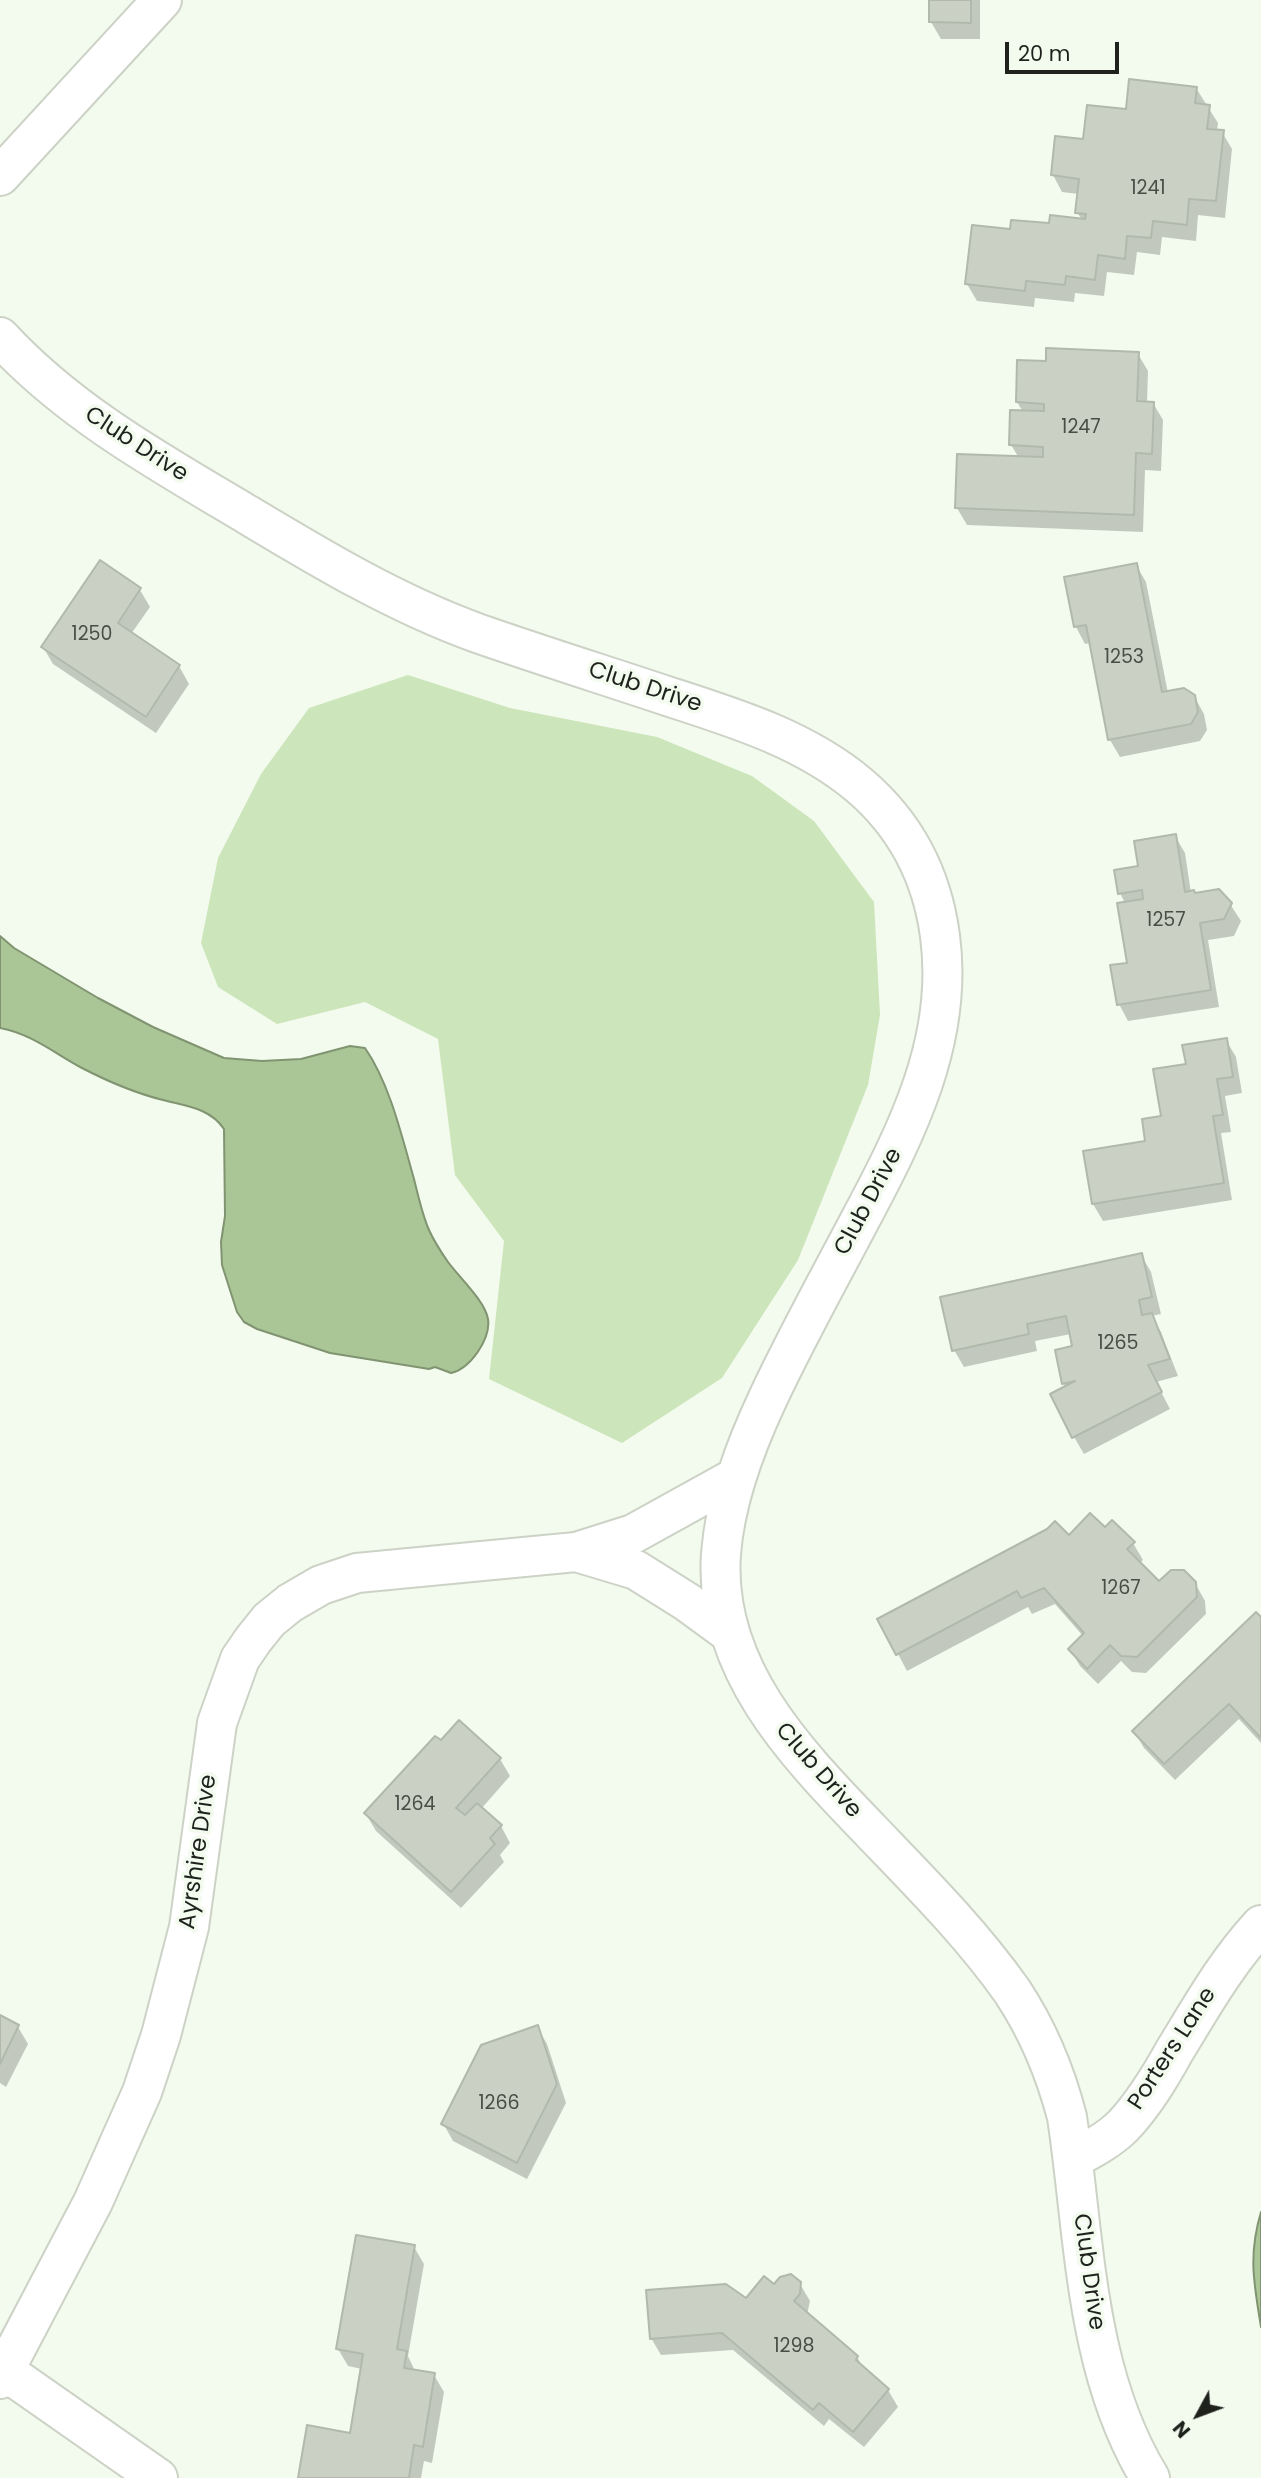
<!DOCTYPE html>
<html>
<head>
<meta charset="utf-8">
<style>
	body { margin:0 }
	#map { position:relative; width:1261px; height:2478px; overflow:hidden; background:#f3fbee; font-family:Poppins,sans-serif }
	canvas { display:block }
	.north { position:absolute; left:1163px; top:2380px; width:70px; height:70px; -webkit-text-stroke:5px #f3fbee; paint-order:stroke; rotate:229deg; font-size:19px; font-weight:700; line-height:28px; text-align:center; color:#1e211c }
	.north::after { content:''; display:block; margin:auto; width:24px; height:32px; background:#1e211c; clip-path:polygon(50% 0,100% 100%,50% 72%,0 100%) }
	.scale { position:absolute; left:1005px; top:42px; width:114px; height:32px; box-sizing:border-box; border:4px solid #1e211c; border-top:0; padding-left:9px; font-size:21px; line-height:24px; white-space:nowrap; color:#1e211c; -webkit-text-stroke:5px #f3fbee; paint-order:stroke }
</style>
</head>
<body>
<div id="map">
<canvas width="1261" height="2478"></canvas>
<div class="north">N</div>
<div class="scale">20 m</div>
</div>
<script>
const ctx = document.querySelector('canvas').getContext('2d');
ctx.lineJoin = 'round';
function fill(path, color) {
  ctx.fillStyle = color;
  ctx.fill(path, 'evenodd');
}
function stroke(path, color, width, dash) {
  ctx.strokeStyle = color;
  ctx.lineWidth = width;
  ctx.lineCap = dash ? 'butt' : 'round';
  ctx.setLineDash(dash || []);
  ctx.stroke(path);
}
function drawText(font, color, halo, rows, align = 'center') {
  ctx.font = font + ' Poppins,sans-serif';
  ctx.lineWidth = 7;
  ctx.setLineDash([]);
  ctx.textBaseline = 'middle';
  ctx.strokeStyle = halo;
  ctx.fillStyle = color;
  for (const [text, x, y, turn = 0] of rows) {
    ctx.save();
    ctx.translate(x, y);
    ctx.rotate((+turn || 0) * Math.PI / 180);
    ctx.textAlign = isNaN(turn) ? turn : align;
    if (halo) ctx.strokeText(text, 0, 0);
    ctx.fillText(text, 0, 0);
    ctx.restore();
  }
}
const green = new Path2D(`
	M408 675 510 708 657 737 752 776 814 821 874 902 880 1015 868 1085 798 1260 722 1378 622 1443 489 1379 504 1241 455 1175 438 1039 365 1002 277 1024 218 987 201 943 218 858 261 774 309 708Z`);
const water = new Path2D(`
	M0 936 14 948 98 998 153 1027 224 1058 262 1061 301 1059 350 1046 365 1048C390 1084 402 1137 414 1179 418 1195 422 1214 429 1230 434 1241 441 1252 448 1262 459 1277 485 1301 488 1319 491 1339 470 1369 451 1373L435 1367 429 1369 330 1353 257 1329 244 1322 237 1312 222 1265 221 1242 225 1216 224 1129C210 1108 186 1106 163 1100 135 1093 107 1081 82 1068 54 1053 32 1034 0 1028Z
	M1261 2212V2327C1254 2284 1248 2255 1261 2212Z`);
const shadow = new Path2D(`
	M931 0H980V39H941L931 22Z
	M1196 88 1218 123 1217 131 1222 132 1232 149 1225 218 1198 215 1196 241 1162 237 1160 255 1137 252 1134 275 1107 272 1104 296 1075 293 1074 302 1035 298 1034 307 977 301 967 284 1011 231 1082 220 1077 212 1079 194 1062 192 1053 175 1085 141 1128 111Z
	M1138 354 1148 371 1147 403H1153L1163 420 1161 471 1145 470 1143 532 967 525 957 508 1019 458 1011 445 1023 412 1017 402 1048 362Z
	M100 562 140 590 150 607 131 634 179 666 189 684 156 733 53 664 43 647Z
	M1136 565 1146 582 1168 693 1194 696 1204 714 1207 730 1200 741 1120 757 1110 740 1091 643 1085 644 1076 627Z
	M1175 836 1185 853 1191 893 1230 904 1241 921 1234 936 1208 940 1219 1007 1128 1021 1119 1004 1129 964 1125 903 1120 893 1140 868Z
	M1226 1040 1236 1057 1242 1093 1225 1096 1231 1132 1221 1133 1232 1200 1103 1221 1093 1204 1085 1153 1147 1142 1163 1117 1188 1066Z
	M1141 1255 1151 1272 1161 1314 1151 1316 1161 1332 1178 1376 1156 1382 1170 1409 1084 1454 1074 1437 1064 1383 1074 1347 1071 1334 1035 1341 1037 1351 964 1367 954 1350Z
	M1105 1530 1133 1543 1143 1560 1139 1564 1159 1584 1195 1583 1205 1601 1206 1614 1146 1673 1132 1672 1121 1661 1098 1684 1080 1666 1070 1649 1083 1636 1055 1604 1032 1614 1028 1607 907 1671 898 1654 1069 1537Z
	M1261 1620V1743L1239 1719 1175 1780 1144 1748 1134 1731Z
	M441 1743 500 1759 510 1776 481 1809 501 1826 510 1843 500 1855 504 1862 461 1908 376 1831 366 1814Z
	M0 2017 18 2027 28 2044 6 2087 0 2083Z
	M537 2027 547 2044 566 2103 527 2179 453 2141 443 2123Z
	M414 2247 424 2264 408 2356 415 2371 434 2375 444 2392 432 2463 424 2461 421 2478H299L351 2435 362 2369 348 2366 338 2349Z
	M800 2284 810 2301 807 2315 857 2357 864 2369 888 2390 898 2407 864 2447 829 2419 824 2426 733 2350 661 2355 651 2338 774 2287Z`);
const building = new Path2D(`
	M929 0H971V23L929 22Z
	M1129 79 1197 87 1195 103 1210 105 1207 129 1224 130 1216 201 1189 199 1187 225 1153 221 1151 238 1127 236 1125 259 1098 255 1095 280 1066 276 1065 285 1026 281 1025 291 965 284 972 225 1010 229 1011 220 1049 223 1050 215 1085 219 1086 214 1075 213 1079 179 1051 175 1055 136 1083 139 1087 105 1126 109Z
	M1046 348 1139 352 1137 401 1154 402 1152 454 1136 453 1134 515 955 508 957 454 1043 457V447L1009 445 1010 410 1044 411V404L1016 402 1017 360 1046 361Z
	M100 560 141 588 118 623 180 665 146 717 41 647Z
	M1137 563 1162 692 1184 688 1195 695 1198 712 1191 724 1108 740 1086 625 1074 627 1064 577Z
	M1176 834 1185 892 1194 890 1195 893 1219 889 1232 903 1224 919 1200 923 1211 990 1117 1005 1110 965 1127 963 1117 903 1143 899 1142 890 1118 894 1114 870 1138 866 1134 841Z
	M1227 1038 1233 1077 1217 1079 1223 1115 1213 1116 1224 1183 1092 1204 1083 1151 1145 1141 1142 1119 1161 1116 1153 1069 1186 1064 1182 1045Z
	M1142 1253 1152 1297 1139 1300 1142 1315 1152 1313 1170 1359 1148 1365 1162 1392 1072 1438 1050 1394 1075 1381 1062 1384 1055 1350 1072 1346 1066 1316 1027 1324 1029 1334 952 1351 940 1297Z
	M1090 1513 1105 1527 1112 1520 1135 1542 1127 1549 1159 1581 1171 1570H1184L1196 1582 1197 1597 1137 1657 1121 1656 1110 1645 1087 1669 1068 1649 1084 1633 1044 1588 1021 1598 1017 1591 896 1655 877 1619 1047 1529 1055 1521 1069 1535Z
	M1256 1612 1261 1617V1738L1229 1704 1164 1764 1132 1731Z
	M459 1720 501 1758 456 1808 465 1815 477 1803 502 1825 490 1838 495 1844 451 1892 364 1813 435 1736 441 1740Z
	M0 2015 19 2025 0 2064Z
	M538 2025 557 2084 517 2163 441 2124 481 2045Z
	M356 2235 415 2245 397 2349 407 2351 404 2368 435 2373 423 2447 414 2445 409 2478H298L307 2425 350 2433 363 2354 336 2349Z
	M791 2274 801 2282 800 2294 794 2301 858 2356 856 2360 889 2389 853 2432 819 2403 813 2410 722 2333 650 2339 646 2290 726 2284 746 2298 764 2276 774 2284 780 2277Z`);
const minor = new Path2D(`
	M0 176 162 0
	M0 337C68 411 157 461 243 512 318 557 394 603 477 633 540 655 604 675 667 696 735 718 804 739 859 785 906 825 932 875 940 936 954 1039 907 1132 860 1220 829 1279 796 1338 768 1398 745 1447 725 1500 721 1554 713 1669 797 1754 871 1831 920 1882 971 1933 1012 1991 1038 2030 1055 2071 1067 2117 1085 2237 1084 2370 1150 2478
	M576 1552 636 1570 687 1602 728 1632
	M1073 2159C1090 2150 1109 2140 1123 2126 1144 2104 1160 2077 1175 2050 1202 2006 1226 1963 1261 1925
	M5 2371 158 2478
	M0 2379 93 2202 142 2092 161 2035 189 1927 217 1723 240 1659 253 1640 269 1620 290 1603 321 1585 357 1573 576 1552 633 1534 736 1477`);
const numberNames = [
	["1241",1148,189],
	["1247",1081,428],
	["1250",92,635],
	["1253",1124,658],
	["1257",1166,921],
	["1265",1118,1344],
	["1267",1121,1589],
	["1264",415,1805],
	["1266",499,2104],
	["1298",794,2347]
];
const streetNames = [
	["Club Drive",136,445,33],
	["Club Drive",645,688,18],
	["Club Drive",869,1202,-62],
	["Club Drive",818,1771,49],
	["Ayrshire Drive",199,1852,-82],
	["Porters Lane",1173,2049,-57],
	["Club Drive",1088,2272,82]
];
fill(green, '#cce5ba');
fill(water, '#aac596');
stroke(water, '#809471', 2);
fill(shadow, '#0003');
fill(building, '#cad1c4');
stroke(building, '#b1b9ac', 2);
stroke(minor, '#ccd3c6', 42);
stroke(minor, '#fff', 38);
drawText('19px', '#494d46', null, numberNames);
drawText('23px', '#1e211c', '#f3fbee', streetNames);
</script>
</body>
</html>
